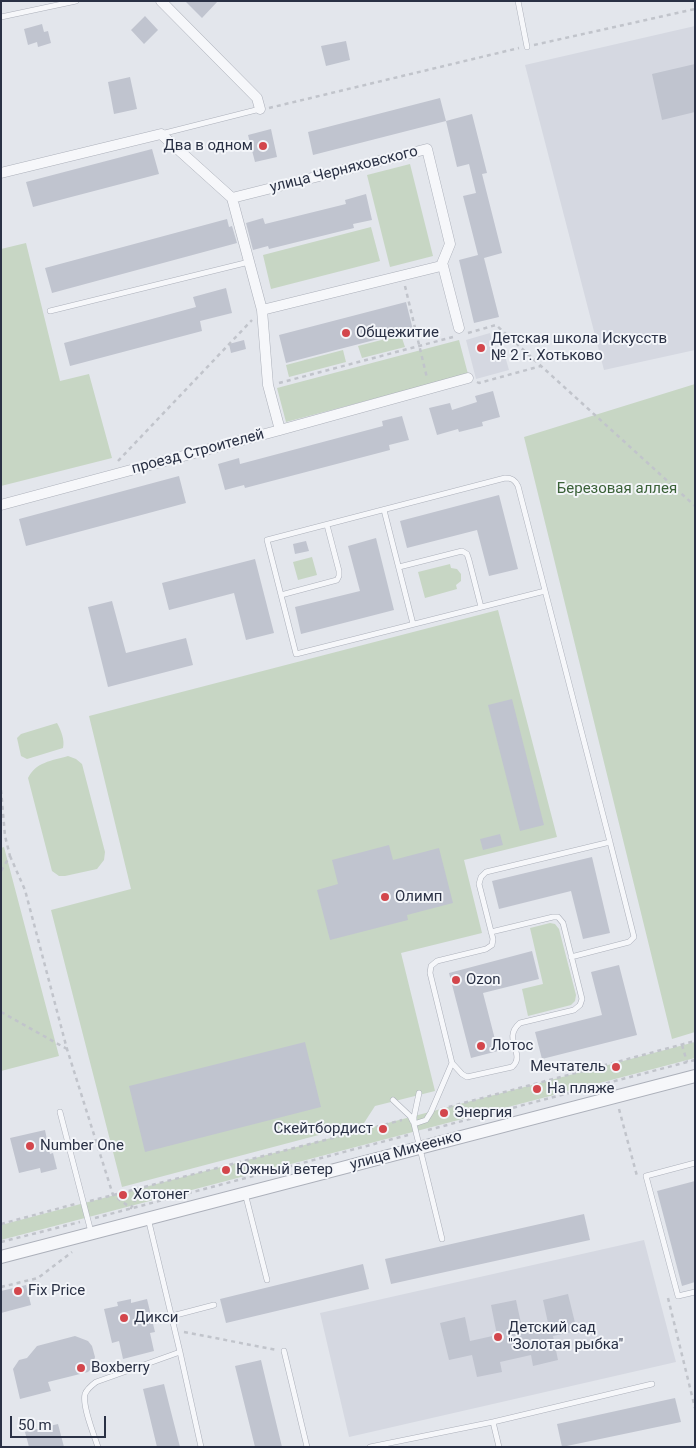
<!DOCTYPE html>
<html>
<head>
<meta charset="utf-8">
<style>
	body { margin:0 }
	#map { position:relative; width:696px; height:1448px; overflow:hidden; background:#e3e6ec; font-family:Roboto,sans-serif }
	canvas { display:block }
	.frame { position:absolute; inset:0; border:2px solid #2a3145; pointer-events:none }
	.scale { position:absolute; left:10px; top:1416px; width:96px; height:22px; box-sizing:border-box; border:2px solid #2a3145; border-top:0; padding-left:6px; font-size:15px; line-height:18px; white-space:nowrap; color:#2a3145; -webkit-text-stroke:4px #f3f5f9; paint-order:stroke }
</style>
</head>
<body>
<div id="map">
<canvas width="696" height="1448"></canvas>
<div class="frame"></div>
<div class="scale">50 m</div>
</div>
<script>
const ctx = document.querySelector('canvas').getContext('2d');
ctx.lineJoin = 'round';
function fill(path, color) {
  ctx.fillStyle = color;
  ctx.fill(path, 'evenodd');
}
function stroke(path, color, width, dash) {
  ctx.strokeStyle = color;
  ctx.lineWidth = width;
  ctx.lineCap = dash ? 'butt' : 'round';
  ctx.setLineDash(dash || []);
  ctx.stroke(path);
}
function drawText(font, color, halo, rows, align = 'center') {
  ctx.font = font + ' Roboto,sans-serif';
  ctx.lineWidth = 4;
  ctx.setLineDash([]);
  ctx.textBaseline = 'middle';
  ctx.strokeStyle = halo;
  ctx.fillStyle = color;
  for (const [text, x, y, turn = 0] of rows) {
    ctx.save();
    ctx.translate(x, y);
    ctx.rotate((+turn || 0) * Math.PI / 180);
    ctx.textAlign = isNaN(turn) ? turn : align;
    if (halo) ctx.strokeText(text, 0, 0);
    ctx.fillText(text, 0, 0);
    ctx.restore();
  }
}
const built = new Path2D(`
	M695 26V350L604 370 525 65Z
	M490 333 497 358 505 356 509 370 476 379 466 340Z
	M644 1240 676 1362 349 1437 320 1313Z`);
const green = new Path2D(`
	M410 164 433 256 390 267 367 175Z
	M371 227 380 261 271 289 263 255Z
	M26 243 60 381 89 374 112 458 1 486V249Z
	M401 335 405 347 362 358 358 346Z
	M459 340 468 374 286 422 277 388Z
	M343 350 346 362 289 377 286 365Z
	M695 384V1032L672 1039 524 437Z
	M312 557 317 575 298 580 293 562Z
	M450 564 451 568 457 569 461 574V581L456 585 457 589 425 598 418 572Z
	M498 610 557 837 464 860 482 933 401 953 435 1091 375 1106 364 1123 122 1187 51 910 131 889 89 716Z
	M57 723C61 730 65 740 63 748L27 759 21 756 17 738 21 734Z
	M68 756 76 759 82 764 105 852 104 860 97 869 65 876H59L52 871 28 778C36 762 51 761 68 756Z
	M4 847 59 1056 1 1071V848Z
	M550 923 555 924 559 929 576 995 575 1001 571 1005 528 1016 522 989 543 984 530 928Z
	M695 1042V1058L1 1240V1225Z`);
const building = new Path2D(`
	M185 1H218L202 18Z
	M145 16 158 30 144 44 131 30Z
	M42 24 44 32 48 31 51 43 38 47 37 42 28 45 24 29Z
	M346 41 350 60 326 66 321 46Z
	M695 64V112L662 120 652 74Z
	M130 77 137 109 114 114 108 82Z
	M440 98 446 121 313 155 308 132Z
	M472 114 487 173 482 174 502 253 484 258 499 317 474 323 459 260 478 255 463 196 476 193 469 164 457 167 446 121Z
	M271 129 277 157 255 162 248 135Z
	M152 149 159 174 33 207 26 182Z
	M366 194 372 220 353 224 354 228 269 249 268 246 253 250 246 223 263 218 265 224 346 204 345 200Z
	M227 219 229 227 232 226 237 243 52 293 45 268Z
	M226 288 232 313 200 321 202 331 70 366 64 343 196 307 193 297Z
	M406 302 413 330 286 363 279 335Z
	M244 340 246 349 231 353 229 344Z
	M493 391 500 417 482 422 483 426 459 432 458 429 437 435 429 408 450 403 452 410 477 402 475 396Z
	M402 416 409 440 389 445 390 450 245 488 244 485 225 490 218 464 239 458 240 464 383 426 382 421Z
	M179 476 186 503 26 546 19 519Z
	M499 495 518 569 489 576 477 530 407 548 400 521Z
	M376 538 394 610 301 634 295 607 360 591 348 546Z
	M306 541 309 551 295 554 293 544Z
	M255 559 274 633 246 640 234 593 169 610 162 583Z
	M112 601 126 653 186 638 193 665 108 687 88 607Z
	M512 699 544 825 520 831 488 705Z
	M500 834 503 845 483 850 480 839Z
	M389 845 393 860 439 848 453 903 407 915 408 920 330 940 317 890 338 884 332 860Z
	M592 857 610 933 583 939 571 891 499 909 492 881Z
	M532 951 539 979 483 993 498 1051 471 1058 449 973Z
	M619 965 637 1035 542 1059 535 1032 602 1015 591 972Z
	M305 1042 321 1107 145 1152 129 1086Z
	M45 1130 50 1154 53 1153 57 1169 41 1173 40 1168 19 1173 10 1138Z
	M695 1181V1282L682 1286 657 1191Z
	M584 1214 590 1240 391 1284 385 1259Z
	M363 1264 369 1289 226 1323 220 1299Z
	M26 1285 31 1305 1 1313V1291Z
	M568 1294 577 1331 553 1336 558 1360 533 1366 531 1355 500 1362 502 1372 477 1377 472 1355 449 1360 440 1323 465 1317 470 1341 497 1335 491 1305 516 1300 522 1328 548 1323 543 1300Z
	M131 1299V1303L147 1299 155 1332 150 1333 154 1351 123 1359 119 1341 112 1343 104 1309 118 1306 117 1302Z
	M75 1336 88 1341 92 1346 95 1357 92 1368 88 1372 48 1382 51 1391 20 1399 13 1369 19 1360 27 1358 37 1346Z
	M261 1360 266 1381 282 1447H255L235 1366Z
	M164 1384 169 1404 180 1447H157L143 1389Z
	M675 1398 681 1422 562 1447 557 1424Z
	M58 1424 64 1447H29L25 1432Z`);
const path = new Path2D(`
	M534 45 695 9
	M269 108 519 48
	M405 286 427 378
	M468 333 496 325 695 506
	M477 382 479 383 541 366
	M279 383 453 337
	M118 461 252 320
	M1 790 5 836 10 856 1 871
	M10 856 25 890 67 1049 113 1195 131 1208 142 1187
	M1 1012 67 1049
	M682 1045 687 1062
	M441 1109 695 1041
	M619 1109 637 1176
	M428 1130 695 1060
	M90 1201 402 1120
	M95 1218 408 1135
	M1 1224 75 1204
	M1 1242 80 1222
	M1 1287 38 1278 72 1252
	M668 1298 695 1408
	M184 1332 277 1350`);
const service = new Path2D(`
	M518 1 527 47
	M1 17 76 1
	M161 134 260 109
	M50 311 249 262
	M384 510 413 624
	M399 567 462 551 467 554 469 560 481 607
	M545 591 296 654 267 540 505 478C512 478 515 480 518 486L610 842
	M281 595 337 580 339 576V571L327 525
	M452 1063 462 1074 467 1077 512 1067C527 1054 501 1039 520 1023L574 1010 580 1005 582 999 563 923 558 917H553L491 932
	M419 1093 414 1117V1124L442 1239
	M393 1100 410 1116 413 1122
	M60 1112 91 1232
	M414 1124 426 1120 431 1112 452 1063 430 973 431 966 437 961 486 949 492 945 493 939 479 884 481 877 486 872 610 842 634 937 629 942 571 957
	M695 1163 646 1176 678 1296 695 1292
	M245 1193 267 1280
	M172 1316 214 1305
	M284 1351 307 1447
	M180 1352 201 1447
	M98 1447C94 1435 82 1406 85 1394 87 1389 92 1385 96 1382L180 1352 148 1218
	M370 1447 493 1422
	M499 1447 493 1422 652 1384`);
const minor = new Path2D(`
	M161 1 257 98 260 109
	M1 173 161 134 232 198 427 149 450 244 441 266 262 310
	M441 266H443L459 328
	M280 430 468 378
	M1 505 280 430 268 385 262 310 232 198`);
const tertiary = new Path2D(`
	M1 1257 695 1076`);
const markers = [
	[263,146,5,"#d3464c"],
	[346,333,5,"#d3464c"],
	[481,348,5,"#d3464c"],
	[385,897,5,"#d3464c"],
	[456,980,5,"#d3464c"],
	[481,1046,5,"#d3464c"],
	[616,1067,5,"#d3464c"],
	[537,1089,5,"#d3464c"],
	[444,1113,5,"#d3464c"],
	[383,1129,5,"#d3464c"],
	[30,1146,5,"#d3464c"],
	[226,1170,5,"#d3464c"],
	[123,1195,5,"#d3464c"],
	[18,1291,5,"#d3464c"],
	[124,1318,5,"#d3464c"],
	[498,1337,5,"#d3464c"],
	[81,1368,5,"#d3464c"]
];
const poiNames = [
	["Два в одном",253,146,"right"],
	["Общежитие",356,333],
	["Детская школа Искусств",491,339],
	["№ 2 г. Хотьково",491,356],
	["Олимп",395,897],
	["Ozon",466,980],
	["Лотос",491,1046],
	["Мечтатель",606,1067,"right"],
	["На пляже",547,1089],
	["Энергия",454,1113],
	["Скейтбордист",373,1129,"right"],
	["Number One",40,1146],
	["Южный ветер",236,1170],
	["Хотонег",133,1195],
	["Fix Price",28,1291],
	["Дикси",134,1318],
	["Детский сад",508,1328],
	["\"Золотая рыбка\"",508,1345],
	["Boxberry",91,1368]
];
const streetNames = [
	["улица Черняховского",344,170,-14],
	["проезд Строителей",198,452,-15],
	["улица Михеенко",406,1151,-15]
];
const parkNames = [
	["Березовая аллея",617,489]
];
fill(built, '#d5d8e1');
fill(green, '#c7d6c4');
fill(building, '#c0c4cf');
stroke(service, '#acb0ba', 6);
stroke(minor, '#acb0ba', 11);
stroke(tertiary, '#acb0ba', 14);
stroke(path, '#c1c4cb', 2.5, [4, 4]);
stroke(service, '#f6f7fa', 5);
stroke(minor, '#f6f7fa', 10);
stroke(tertiary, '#f6f7fa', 12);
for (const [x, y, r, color] of markers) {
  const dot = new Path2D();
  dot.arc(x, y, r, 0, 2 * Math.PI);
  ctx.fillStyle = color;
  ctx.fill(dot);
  stroke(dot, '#f3f5f9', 2);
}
drawText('15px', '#2a3145', '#f3f5f9', poiNames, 'left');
drawText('15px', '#2a3145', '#f3f5f9', streetNames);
drawText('15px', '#3a6137', '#f3f5f9', parkNames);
</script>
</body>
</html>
